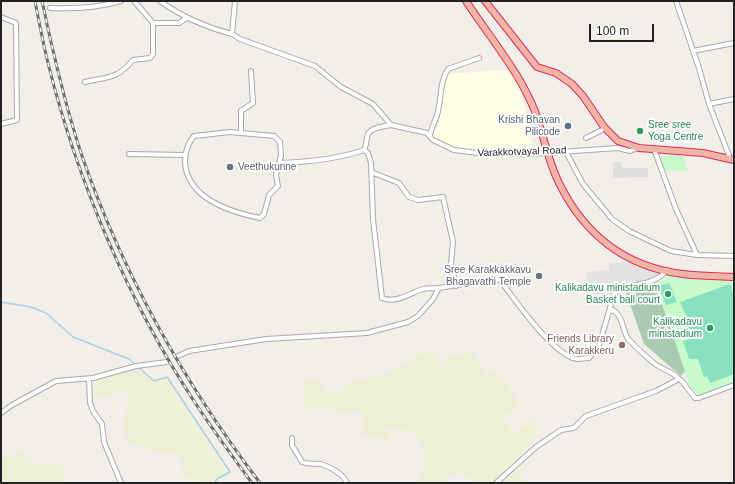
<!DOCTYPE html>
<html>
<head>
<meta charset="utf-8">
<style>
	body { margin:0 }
	#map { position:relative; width:735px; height:484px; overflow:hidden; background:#f2efe9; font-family:Arial,sans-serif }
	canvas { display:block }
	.frame { position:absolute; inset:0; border:2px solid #222; pointer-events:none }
	.scale { position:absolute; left:589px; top:24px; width:65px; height:18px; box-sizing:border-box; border:2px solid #222; border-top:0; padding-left:5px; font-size:12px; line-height:14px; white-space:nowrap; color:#222; -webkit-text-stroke:3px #fff; paint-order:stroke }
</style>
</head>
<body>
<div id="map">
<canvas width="735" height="484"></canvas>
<div class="frame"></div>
<div class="scale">100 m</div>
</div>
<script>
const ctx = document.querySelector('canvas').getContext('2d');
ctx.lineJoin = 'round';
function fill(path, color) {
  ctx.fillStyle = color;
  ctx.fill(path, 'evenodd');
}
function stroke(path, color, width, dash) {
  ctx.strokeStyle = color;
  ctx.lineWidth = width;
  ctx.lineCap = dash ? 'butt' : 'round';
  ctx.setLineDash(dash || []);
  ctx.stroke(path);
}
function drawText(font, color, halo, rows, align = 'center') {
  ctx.font = font + ' Arial,sans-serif';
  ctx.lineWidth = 3.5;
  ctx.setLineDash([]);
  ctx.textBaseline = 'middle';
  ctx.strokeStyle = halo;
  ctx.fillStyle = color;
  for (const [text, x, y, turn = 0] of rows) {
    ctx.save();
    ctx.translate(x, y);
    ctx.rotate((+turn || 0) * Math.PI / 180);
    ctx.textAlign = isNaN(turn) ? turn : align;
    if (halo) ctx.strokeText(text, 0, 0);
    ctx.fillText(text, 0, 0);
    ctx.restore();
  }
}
const residential = new Path2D(`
	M613 162H621L622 168H648V177L613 178Z`);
const education = new Path2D(`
	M517 69 533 150 476 153 456 150 434 139 432 135 439 123 443 85 447 74Z`);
const farmland = new Path2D(`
	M429 351 442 364 448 358 471 352 483 366 484 375 497 373 520 403 501 419 514 435 534 419 538 434 514 466 519 470 525 483H472V480L459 472 439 483H424L419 481 424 470 423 446 409 429 385 428 391 439 362 437 363 412 303 407 305 381 320 382 323 390 336 394 349 382 383 375Z
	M137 370 154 383 163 380 167 381 224 468 225 473 209 483H201L196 478H186L183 474 181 458 179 455 145 449 128 442 125 434 127 391H117L97 398 94 395V385L98 380Z
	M19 452 36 463 61 465 65 472V483H1V459Z`);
const cemetery = new Path2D(`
	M654 282 686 371 681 376 644 344 625 290Z`);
const park = new Path2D(`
	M659 156H684L687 171 663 170Z
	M667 275 734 281V382L699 396 689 384 656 284 666 279Z`);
const pitch = new Path2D(`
	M669 283 677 302 666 305 659 286Z
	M730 284 734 296V374L710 383 707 376 704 377 698 359H689L683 341 693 338 690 337 684 319 687 318 680 302Z`);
const parking = new Path2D(`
	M637 262 665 269 662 275 617 287 610 294H594L592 287H588L587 272 609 270V263Z`);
const stream = new Path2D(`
	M1 302 31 307 46 313 73 337 129 359 154 381 167 377 230 472 217 479 214 483`);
const minor = new Path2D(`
	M134 1 153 23H179L187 18
	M160 1C182 17 205 27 232 34
	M235 1 232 34 240 39 315 66 341 87 373 104 391 125 427 133 433 140 454 150 486 154H530L618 148 630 151 638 148
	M676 1 699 68 709 104 730 158
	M50 8C75 9 97 8 121 1
	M1 17 16 23 17 120 1 124
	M693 51 734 43
	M85 82C106 77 118 79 133 60L150 58 153 54V23
	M709 104 734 99
	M230 132 274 136 280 142 281 156 276 175 278 186 269 195 264 214 260 218C230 212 187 198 185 162 185 153 188 143 194 136Z
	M241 133V111L253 103 251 71
	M430 136C431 128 435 122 437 115 442 99 439 83 448 69L479 58
	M586 138 602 130 604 127
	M654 149 676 209 697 255
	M364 150 368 153 371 163 373 219 382 298C396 304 410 293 423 289 428 288 434 288 439 288
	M565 150 583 184 612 219 629 231 671 251 697 255 734 256
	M129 154 185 155
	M279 163C307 162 338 159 364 150 367 145 366 139 368 134 371 127 385 126 391 125
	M371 172 399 183 409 197 418 200 443 197 453 242 451 264 456 286
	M611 311 613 310C625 318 621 330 629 340 637 348 646 357 655 364 663 370 672 371 679 379
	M178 356 189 351 266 339 367 333 408 322 418 316 433 299 439 288 492 279 500 280C514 299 554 356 577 359 581 359 586 358 589 358L599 346 614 294C630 282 654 287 667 270
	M89 379 90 403 93 411 102 424 104 442 121 483
	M1 413 12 405 56 381 93 378 136 366 167 362
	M292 438V445L302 462C310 465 314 463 321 464 331 467 343 474 347 483
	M496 483 536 447 561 430 574 428 586 416 656 391 679 379 681 380 695 398H699L734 385`);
const trunk = new Path2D(`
	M466 1C490 38 520 72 536 114 544 137 548 161 559 183 584 234 625 267 683 274 699 276 717 276 734 277
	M485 1 537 67 556 73 572 84 583 96 604 127 618 141 639 148 703 153 734 160`);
const rail = new Path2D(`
	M35 1C39 22 43 43 48 63 77 180 128 301 194 401 212 429 232 456 252 483
	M42 1C53 53 65 105 82 156 123 274 185 384 260 483`);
const markers = [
	[568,126,4,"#5c6f8a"],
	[640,131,4,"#2e9e5b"],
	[230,167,4,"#6b7280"],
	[539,276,4,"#6b7280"],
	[668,294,4,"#2e9e5b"],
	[710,328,4,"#2e9e5b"],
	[622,345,4,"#8d6e63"]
];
const serviceNames = [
	["Krishi Bhavan",560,120],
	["Pilicode",560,132]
];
const leisureNames = [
	["Sree sree",648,125,"left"],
	["Yoga Centre",648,137,"left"],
	["Kalikadavu ministadium",660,288],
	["Basket ball court",660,300],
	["Kalikadavu",702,322],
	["ministadium",702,334]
];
const streetNames = [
	["Varakkotvayal Road",522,152,-2]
];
const worshipNames = [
	["Veethukunne",238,167],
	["Sree Karakkakkavu",531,270,"right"],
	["Bhagavathi Temple",531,282,"right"]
];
const educationNames = [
	["Friends Library",614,339],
	["Karakkeru",614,351]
];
fill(residential, '#e0dfdf');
fill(education, '#ffffe5');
fill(farmland, '#eef0d5');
fill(cemetery, '#aacbaf');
fill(park, '#c8facc');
fill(pitch, '#88e0be');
fill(parking, '#e2e2e2');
stroke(stream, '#aad3df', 1.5);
stroke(minor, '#a9a9a9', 6);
stroke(trunk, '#dc2a67', 8);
stroke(minor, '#fff', 4);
stroke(trunk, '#f2b4a3', 6);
stroke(rail, '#707070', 3);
stroke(rail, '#fff', 1.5, [4.5]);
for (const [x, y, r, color] of markers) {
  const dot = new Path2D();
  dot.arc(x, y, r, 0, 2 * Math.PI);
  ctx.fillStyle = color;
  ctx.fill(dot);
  stroke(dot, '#fff', 1.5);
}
drawText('10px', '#4e5e75', '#fff', serviceNames, 'right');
drawText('10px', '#27864d', '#fff', leisureNames, 'right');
drawText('10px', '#222', '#fff', streetNames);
drawText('10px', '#5b616d', '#fff', worshipNames, 'left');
drawText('10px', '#785e54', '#fff', educationNames, 'right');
</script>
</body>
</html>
